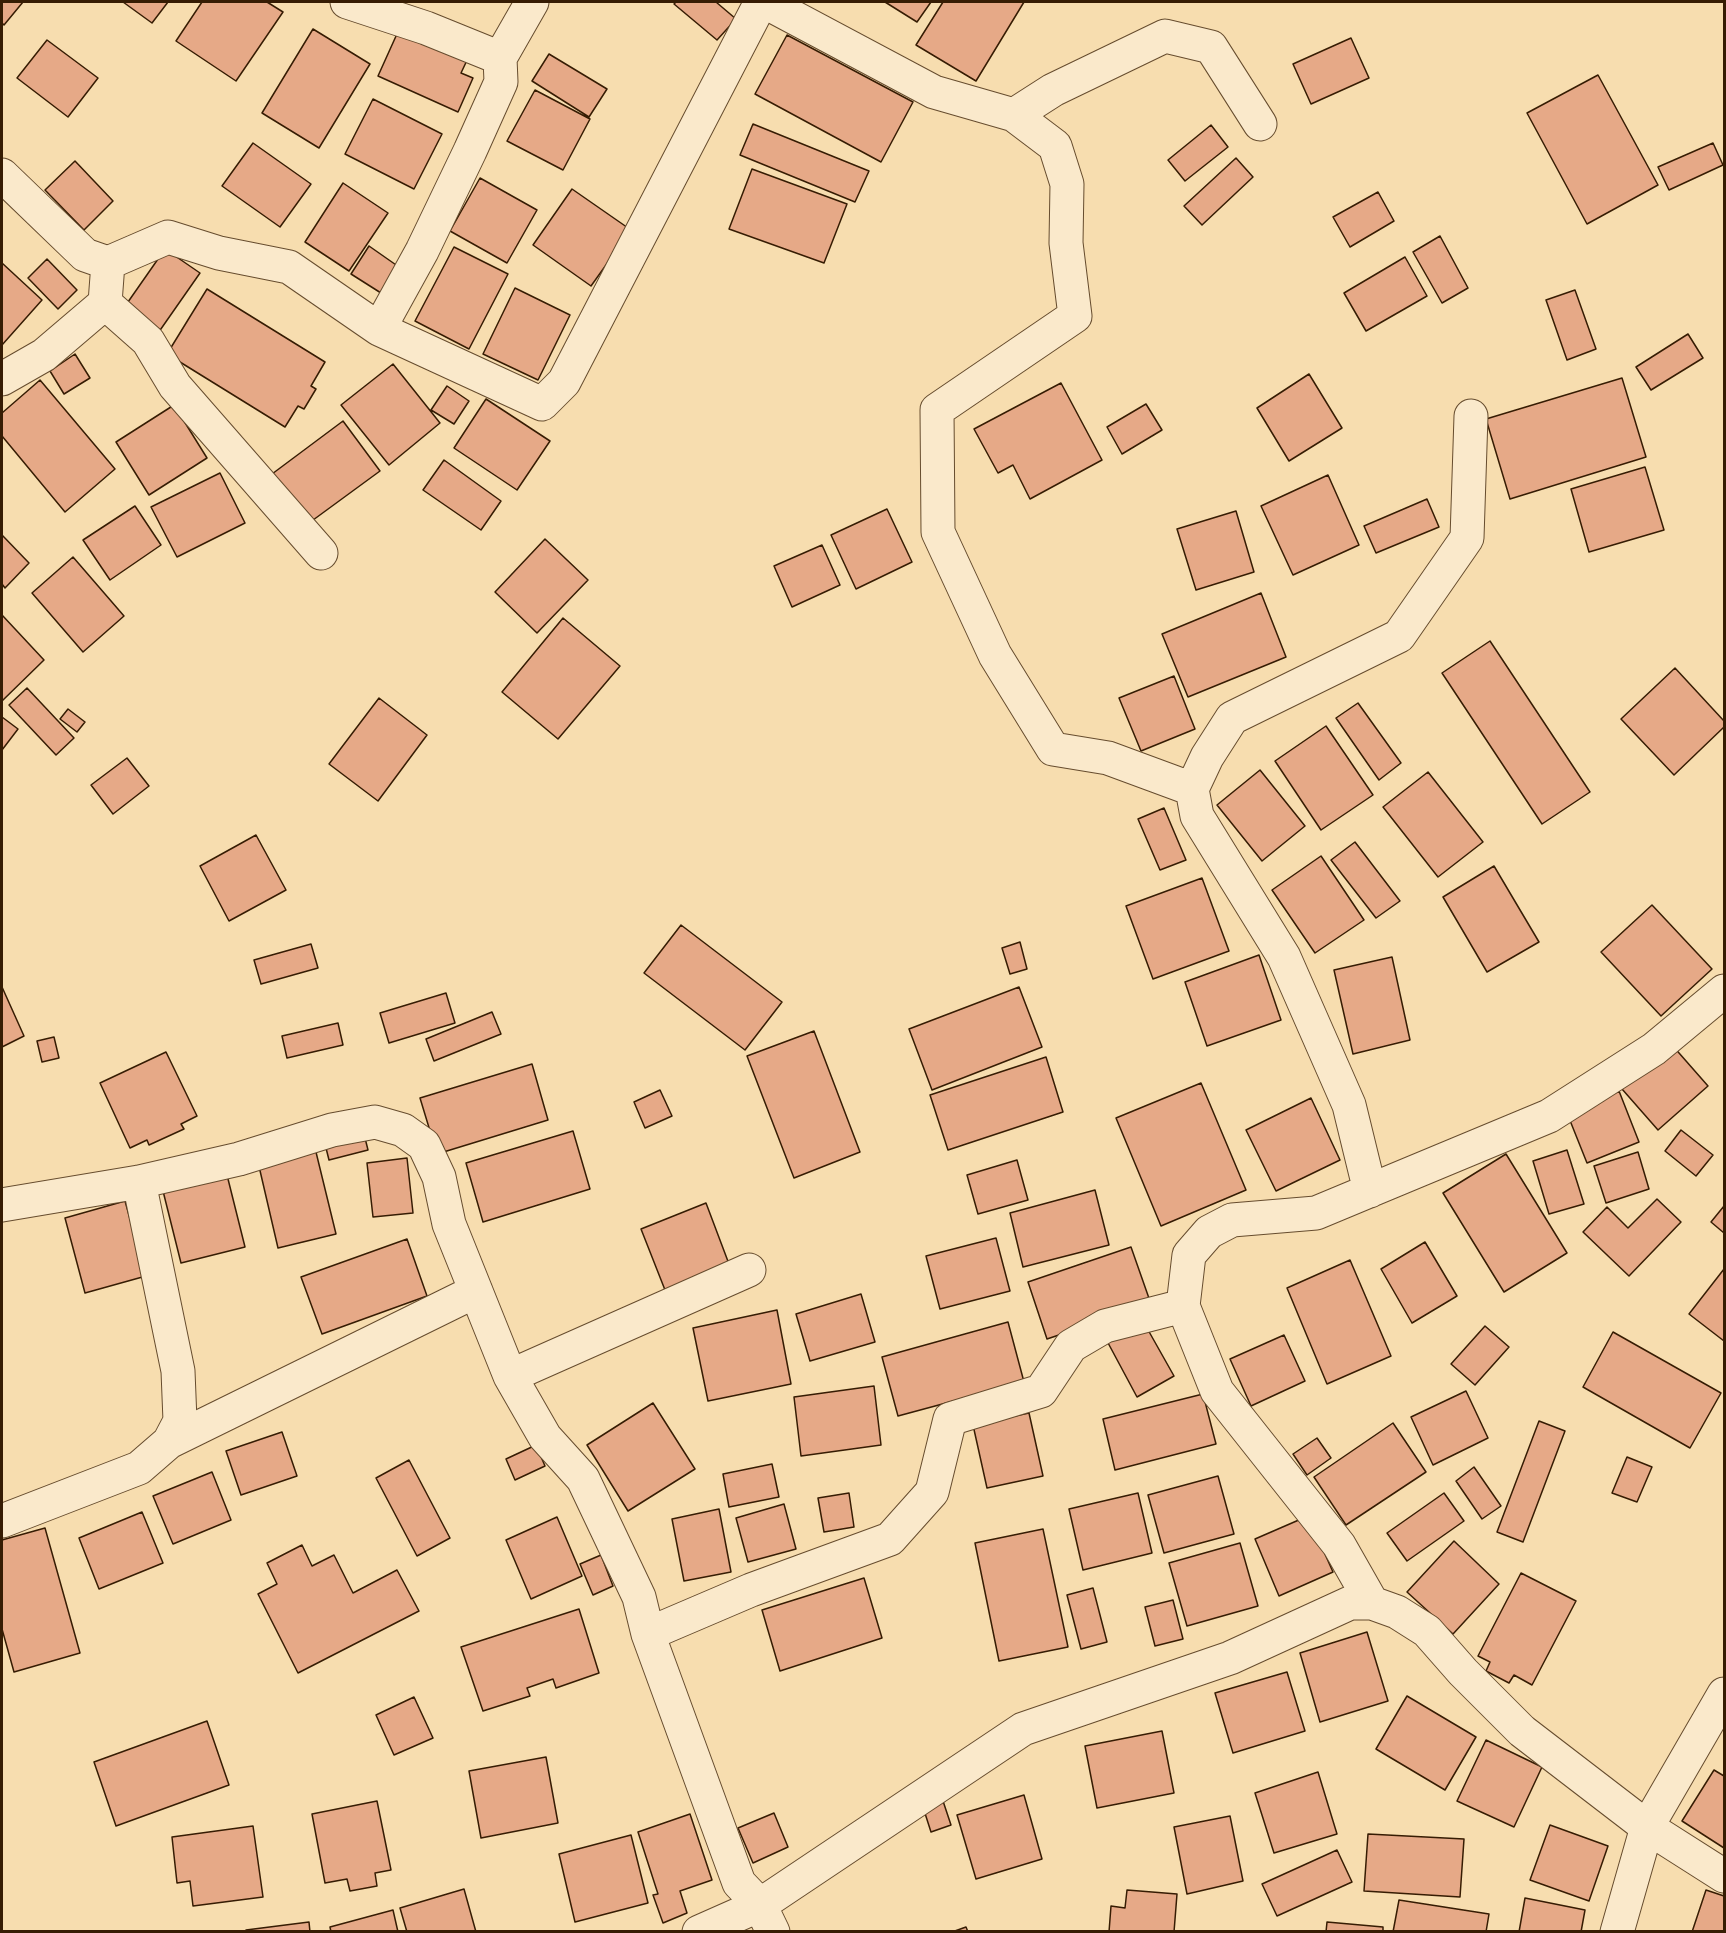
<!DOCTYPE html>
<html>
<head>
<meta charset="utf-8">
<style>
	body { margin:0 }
	#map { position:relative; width:1726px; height:1933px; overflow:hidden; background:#f7ddaf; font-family:"IM FELL DW Pica",serif }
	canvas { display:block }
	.frame { position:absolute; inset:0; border:3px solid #361c03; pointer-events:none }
</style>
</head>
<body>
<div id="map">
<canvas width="1726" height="1933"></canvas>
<div class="frame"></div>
</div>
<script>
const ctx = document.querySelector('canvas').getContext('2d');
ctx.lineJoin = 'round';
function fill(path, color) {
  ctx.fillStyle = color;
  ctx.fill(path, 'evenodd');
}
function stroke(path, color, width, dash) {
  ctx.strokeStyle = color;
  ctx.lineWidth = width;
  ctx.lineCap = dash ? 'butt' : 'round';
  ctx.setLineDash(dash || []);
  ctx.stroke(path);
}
const building = new Path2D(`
	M2 2H23L4 25 2 23Z
	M123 2H168L152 23Z
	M202 2H267L283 12 236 81 176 41Z
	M676 2H716L736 19 717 40 674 4Z
	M885 2H931L917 22Z
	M943 2H1024L976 81 916 45Z
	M401 25 469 56 461 73 473 78 458 112 378 76Z
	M313 29 370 64 319 148 262 113Z
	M787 35 913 102 881 162 755 94Z
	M1351 38 1369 78 1311 104 1293 64Z
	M47 40 98 78 68 117 17 78Z
	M549 54 607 89 589 117 532 81Z
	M1598 75 1658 185 1587 224 1527 113Z
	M535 90 590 119 563 170 507 141Z
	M373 99 442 134 414 189 345 154Z
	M753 124 869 171 855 202 740 155Z
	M1211 125 1228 147 1185 181 1168 160Z
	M253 143 311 184 280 227 222 186Z
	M1713 143 1723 165 1669 190 1658 167Z
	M1236 158 1253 177 1202 225 1184 206Z
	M75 161 113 201 84 230 45 190Z
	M752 169 847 204 824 263 729 229Z
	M480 178 537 210 507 263 450 231Z
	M343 183 388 213 349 271 305 242Z
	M572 189 631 230 591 286 533 245Z
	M1378 192 1394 221 1350 247 1333 217Z
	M1440 236 1468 288 1442 303 1413 252Z
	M369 246 399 267 381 293 351 274Z
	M454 247 508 274 469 349 415 321Z
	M165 249 200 273 156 336 121 312Z
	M1405 257 1427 296 1366 331 1344 293Z
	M47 259 77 290 58 309 28 278Z
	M2 263 42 300 2 345Z
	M515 288 570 315 538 380 483 354Z
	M207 289 325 362 311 386 316 389 304 409 298 406 285 427 167 354Z
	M1575 290 1596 349 1567 360 1546 300Z
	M1688 334 1703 358 1651 390 1636 367Z
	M75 354 90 378 64 394 50 371Z
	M393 364 440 423 389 465 341 405Z
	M1309 374 1342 428 1289 461 1257 408Z
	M1622 378 1646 457 1510 499 1486 419Z
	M40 380 115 469 65 512 2 436V413Z
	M1061 383 1102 460 1030 499 1013 465 998 473 974 429Z
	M447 386 469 401 454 424 431 410Z
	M486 399 550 441 517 490 454 448Z
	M1146 404 1162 430 1122 454 1107 427Z
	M174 405 207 458 149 495 116 442Z
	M343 421 380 471 309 523 272 474Z
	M444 460 501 501 481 530 423 490Z
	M1645 467 1664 530 1589 552 1571 489Z
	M220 473 245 523 177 557 151 507Z
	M1328 475 1359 545 1293 575 1261 506Z
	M1427 499 1439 527 1376 553 1364 526Z
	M135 506 161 545 110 580 83 540Z
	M887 509 912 562 856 589 831 535Z
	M1236 511 1254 572 1196 590 1177 529Z
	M2 535 29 563 5 588 2 584Z
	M545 539 588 580 537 633 495 592Z
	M822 545 840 585 792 607 774 566Z
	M73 557 124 616 83 652 32 593Z
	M1261 593 1286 657 1188 697 1162 634Z
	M2 615 44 660 2 701Z
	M563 618 620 666 558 739 502 692Z
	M1490 641 1590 792 1542 824 1442 673Z
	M1675 668 1724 721V727L1674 775 1621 719Z
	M1174 676 1195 729 1141 751 1119 698Z
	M27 688 74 738 56 755 9 705Z
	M379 698 427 735 378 801 329 764Z
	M1358 703 1401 763 1379 780 1336 718Z
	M68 709 85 722 77 732 60 719Z
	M2 717 18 729 2 750Z
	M1326 726 1373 795 1321 830 1275 761Z
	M127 758 149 786 113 814 91 785Z
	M1260 770 1305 826 1262 861 1217 805Z
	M1428 772 1483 842 1438 877 1383 807Z
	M1164 808 1186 860 1160 870 1138 819Z
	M256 835 286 890 229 921 200 866Z
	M1355 842 1400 901 1376 918 1331 860Z
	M1321 856 1364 920 1315 953 1272 890Z
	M1494 866 1539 942 1487 972 1443 897Z
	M1202 878 1229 951 1153 979 1126 906Z
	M1652 905 1712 969 1661 1016 1601 952Z
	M681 925 782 1002 745 1050 644 973Z
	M1020 942 1027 969 1010 974 1002 948Z
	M311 944 318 968 261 984 254 960Z
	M1259 955 1281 1020 1207 1046 1185 982Z
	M1392 957 1410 1040 1353 1054 1334 970Z
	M2 987 24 1036 2 1047Z
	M1019 987 1042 1047 932 1090 909 1029Z
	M446 993 455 1023 389 1043 380 1013Z
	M492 1012 501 1034 434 1061 426 1039Z
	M338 1023 343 1045 287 1058 282 1036Z
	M814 1031 860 1152 794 1178 747 1056Z
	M54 1037 59 1058 42 1062 37 1041Z
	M1672 1045 1708 1086 1658 1130 1622 1089Z
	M166 1052 197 1116 181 1124 184 1129 149 1145 147 1140 130 1148 100 1083Z
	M1046 1057 1063 1112 948 1150 930 1095Z
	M532 1064 548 1120 437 1154 420 1098Z
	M1201 1083 1246 1190 1161 1226 1116 1118Z
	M660 1090 672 1116 645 1128 634 1102Z
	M1619 1091 1639 1142 1587 1163 1567 1113Z
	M1311 1098 1340 1160 1276 1191 1246 1130Z
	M362 1126 368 1150 329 1160 323 1136Z
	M1681 1130 1713 1155 1696 1176 1665 1151Z
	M573 1131 590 1189 483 1222 466 1163Z
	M315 1148 336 1234 278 1248 258 1162Z
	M1567 1150 1584 1204 1549 1214 1533 1161Z
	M1638 1152 1649 1189 1606 1203 1594 1166Z
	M1506 1154 1567 1253 1504 1292 1443 1193Z
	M407 1158 413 1213 373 1217 367 1163Z
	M1017 1160 1028 1200 978 1214 967 1175Z
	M225 1167 245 1247 181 1263 161 1183Z
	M1095 1190 1109 1245 1023 1267 1010 1213Z
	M1657 1199 1681 1222 1629 1276 1583 1232 1607 1207 1628 1228Z
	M125 1201 146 1276 85 1293 65 1218Z
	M706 1203 729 1264 665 1290 641 1229Z
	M1724 1206V1233L1711 1222Z
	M996 1238 1010 1291 940 1309 926 1256Z
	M407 1239 427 1296 322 1334 301 1277Z
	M1425 1242 1457 1296 1412 1323 1381 1269Z
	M1131 1247 1151 1304 1047 1339 1028 1282Z
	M1350 1260 1391 1356 1327 1384 1287 1288Z
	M1724 1269V1341L1689 1314Z
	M861 1294 875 1342 810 1361 796 1314Z
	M777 1310 791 1384 708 1401 693 1328Z
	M1143 1321 1174 1376 1137 1397 1107 1341Z
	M1008 1322 1024 1382 898 1416 882 1357Z
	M1485 1326 1509 1347 1475 1385 1451 1364Z
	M1613 1332 1721 1393 1690 1448 1583 1387Z
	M1284 1335 1305 1381 1251 1406 1230 1359Z
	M874 1386 881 1445 801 1456 794 1397Z
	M1466 1391 1488 1438 1433 1465 1411 1417Z
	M1203 1394 1216 1444 1115 1470 1103 1419Z
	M653 1403 695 1469 628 1511 587 1445Z
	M1029 1413 1043 1476 987 1488 973 1425Z
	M1539 1421 1565 1431 1523 1542 1497 1532Z
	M1393 1423 1426 1472 1346 1525 1314 1477Z
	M282 1432 297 1476 241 1495 226 1451Z
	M1317 1438 1331 1458 1307 1475 1293 1454Z
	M536 1445 545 1466 515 1480 506 1459Z
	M1627 1457 1652 1467 1637 1502 1612 1493Z
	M409 1460 450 1538 417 1556 376 1478Z
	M772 1464 779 1497 729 1507 723 1474Z
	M1474 1467 1501 1506 1482 1519 1456 1481Z
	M212 1472 231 1520 173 1544 153 1496Z
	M1218 1476 1234 1534 1164 1553 1148 1495Z
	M849 1493 854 1527 824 1532 818 1498Z
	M1138 1493 1152 1553 1083 1570 1069 1509Z
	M1444 1493 1464 1521 1407 1561 1387 1533Z
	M784 1504 796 1549 748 1562 736 1518Z
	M719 1509 731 1572 684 1581 672 1519Z
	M142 1512 163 1563 99 1589 79 1538Z
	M1308 1516 1333 1572 1279 1596 1255 1539Z
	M557 1517 582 1576 531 1599 506 1540Z
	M45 1528 80 1653 14 1672 2 1629V1540Z
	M1043 1529 1068 1647 999 1661 975 1543Z
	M1454 1541 1499 1584 1453 1634 1407 1592Z
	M1240 1543 1258 1606 1187 1626 1169 1563Z
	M302 1545 312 1566 334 1555 353 1593 397 1570 419 1611 298 1673 258 1594 277 1584 267 1563Z
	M601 1555 613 1586 593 1595 580 1564Z
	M1521 1573 1576 1601 1532 1685 1514 1675 1509 1683 1486 1671 1490 1662 1478 1656Z
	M864 1578 882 1638 780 1671 762 1610Z
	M1093 1588 1107 1642 1081 1649 1067 1595Z
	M1173 1600 1183 1639 1155 1646 1145 1607Z
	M579 1609 599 1673 556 1688 553 1679 527 1688 530 1696 483 1711 461 1647Z
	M1367 1632 1388 1701 1320 1722 1300 1653Z
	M1287 1672 1305 1731 1233 1753 1215 1693Z
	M1407 1696 1476 1737 1445 1790 1376 1749Z
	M414 1697 433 1738 394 1755 376 1715Z
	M207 1721 229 1785 116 1826 94 1762Z
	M1162 1731 1174 1793 1097 1808 1085 1746Z
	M1486 1740 1542 1767 1514 1827 1457 1801Z
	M546 1757 558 1823 481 1838 469 1771Z
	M1714 1770 1724 1776V1848L1682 1821Z
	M1318 1772 1337 1834 1274 1853 1255 1793Z
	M1024 1795 1042 1859 976 1879 957 1815Z
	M942 1798 951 1825 931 1832 922 1804Z
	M377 1801 391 1870 375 1873 377 1886 350 1891 347 1879 325 1883 312 1814Z
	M774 1813 788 1847 753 1863 738 1828Z
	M690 1814 712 1880 680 1891 687 1913 663 1923 653 1895 658 1894 638 1832Z
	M1230 1816 1243 1881 1187 1894 1174 1827Z
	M1550 1825 1608 1846 1589 1901 1530 1880Z
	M253 1826 263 1897 193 1906 190 1881 177 1883 172 1837Z
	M1368 1834 1464 1839 1460 1897 1364 1891Z
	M631 1835 648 1903 575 1922 559 1854Z
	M1337 1850 1352 1882 1277 1916 1262 1884Z
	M464 1889 476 1932H407L400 1908Z
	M1127 1890 1177 1894 1174 1932H1109L1111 1906 1125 1908Z
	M1706 1890 1724 1896V1932H1692Z
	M1525 1898 1585 1910 1581 1932H1519Z
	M1399 1900 1489 1914 1486 1932H1393Z
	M393 1910 398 1932H331L330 1927Z
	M309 1922 310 1932H246V1930Z
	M1327 1922 1383 1927V1932H1326Z
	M966 1927 968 1932H952Z`);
const minor = new Path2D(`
	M347 2 426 28 500 58
	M765 2 934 92 1014 115 1055 146 1067 184 1066 243 1075 316 937 410 938 532 995 655 1053 749 1108 758 1192 789
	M1014 115 1053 90 1165 36 1211 47 1260 124
	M2 175 85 255 108 263 168 237 219 253 289 267 379 329 422 251 470 151 501 82 500 58 532 2
	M108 263 105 303 148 341 175 386 321 553
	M379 329 542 404 564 382 761 2
	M2 379 44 355 105 303
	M1370 1191 1349 1105 1284 957 1197 816 1192 789 1207 757 1232 718 1399 636 1467 538 1471 416
	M2 1205 139 1182 239 1159 332 1130 375 1122 403 1130 424 1145 439 1177 449 1224 510 1376 545 1437 583 1479 639 1597 648 1634 739 1883 760 1905 773 1932
	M510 1376 749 1270
	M169 1442 476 1291
	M2 1521 139 1468 169 1442 180 1421 178 1371 139 1182
	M1372 1603 1339 1545 1217 1391 1183 1306 1189 1255 1209 1232 1232 1220 1316 1213 1549 1116 1654 1049 1724 991
	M648 1634 751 1590 890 1539 932 1492 950 1419 1041 1391 1071 1346 1105 1326 1183 1306
	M699 1932 760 1905 1023 1729 1230 1658 1350 1603H1372L1397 1612 1427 1631 1463 1672 1522 1731 1647 1827 1724 1876
	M1617 1932 1647 1827 1724 1694`);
fill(building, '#e6a987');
stroke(building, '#361c03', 1.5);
stroke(minor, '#664c2e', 35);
stroke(minor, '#fae9cb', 33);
</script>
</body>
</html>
